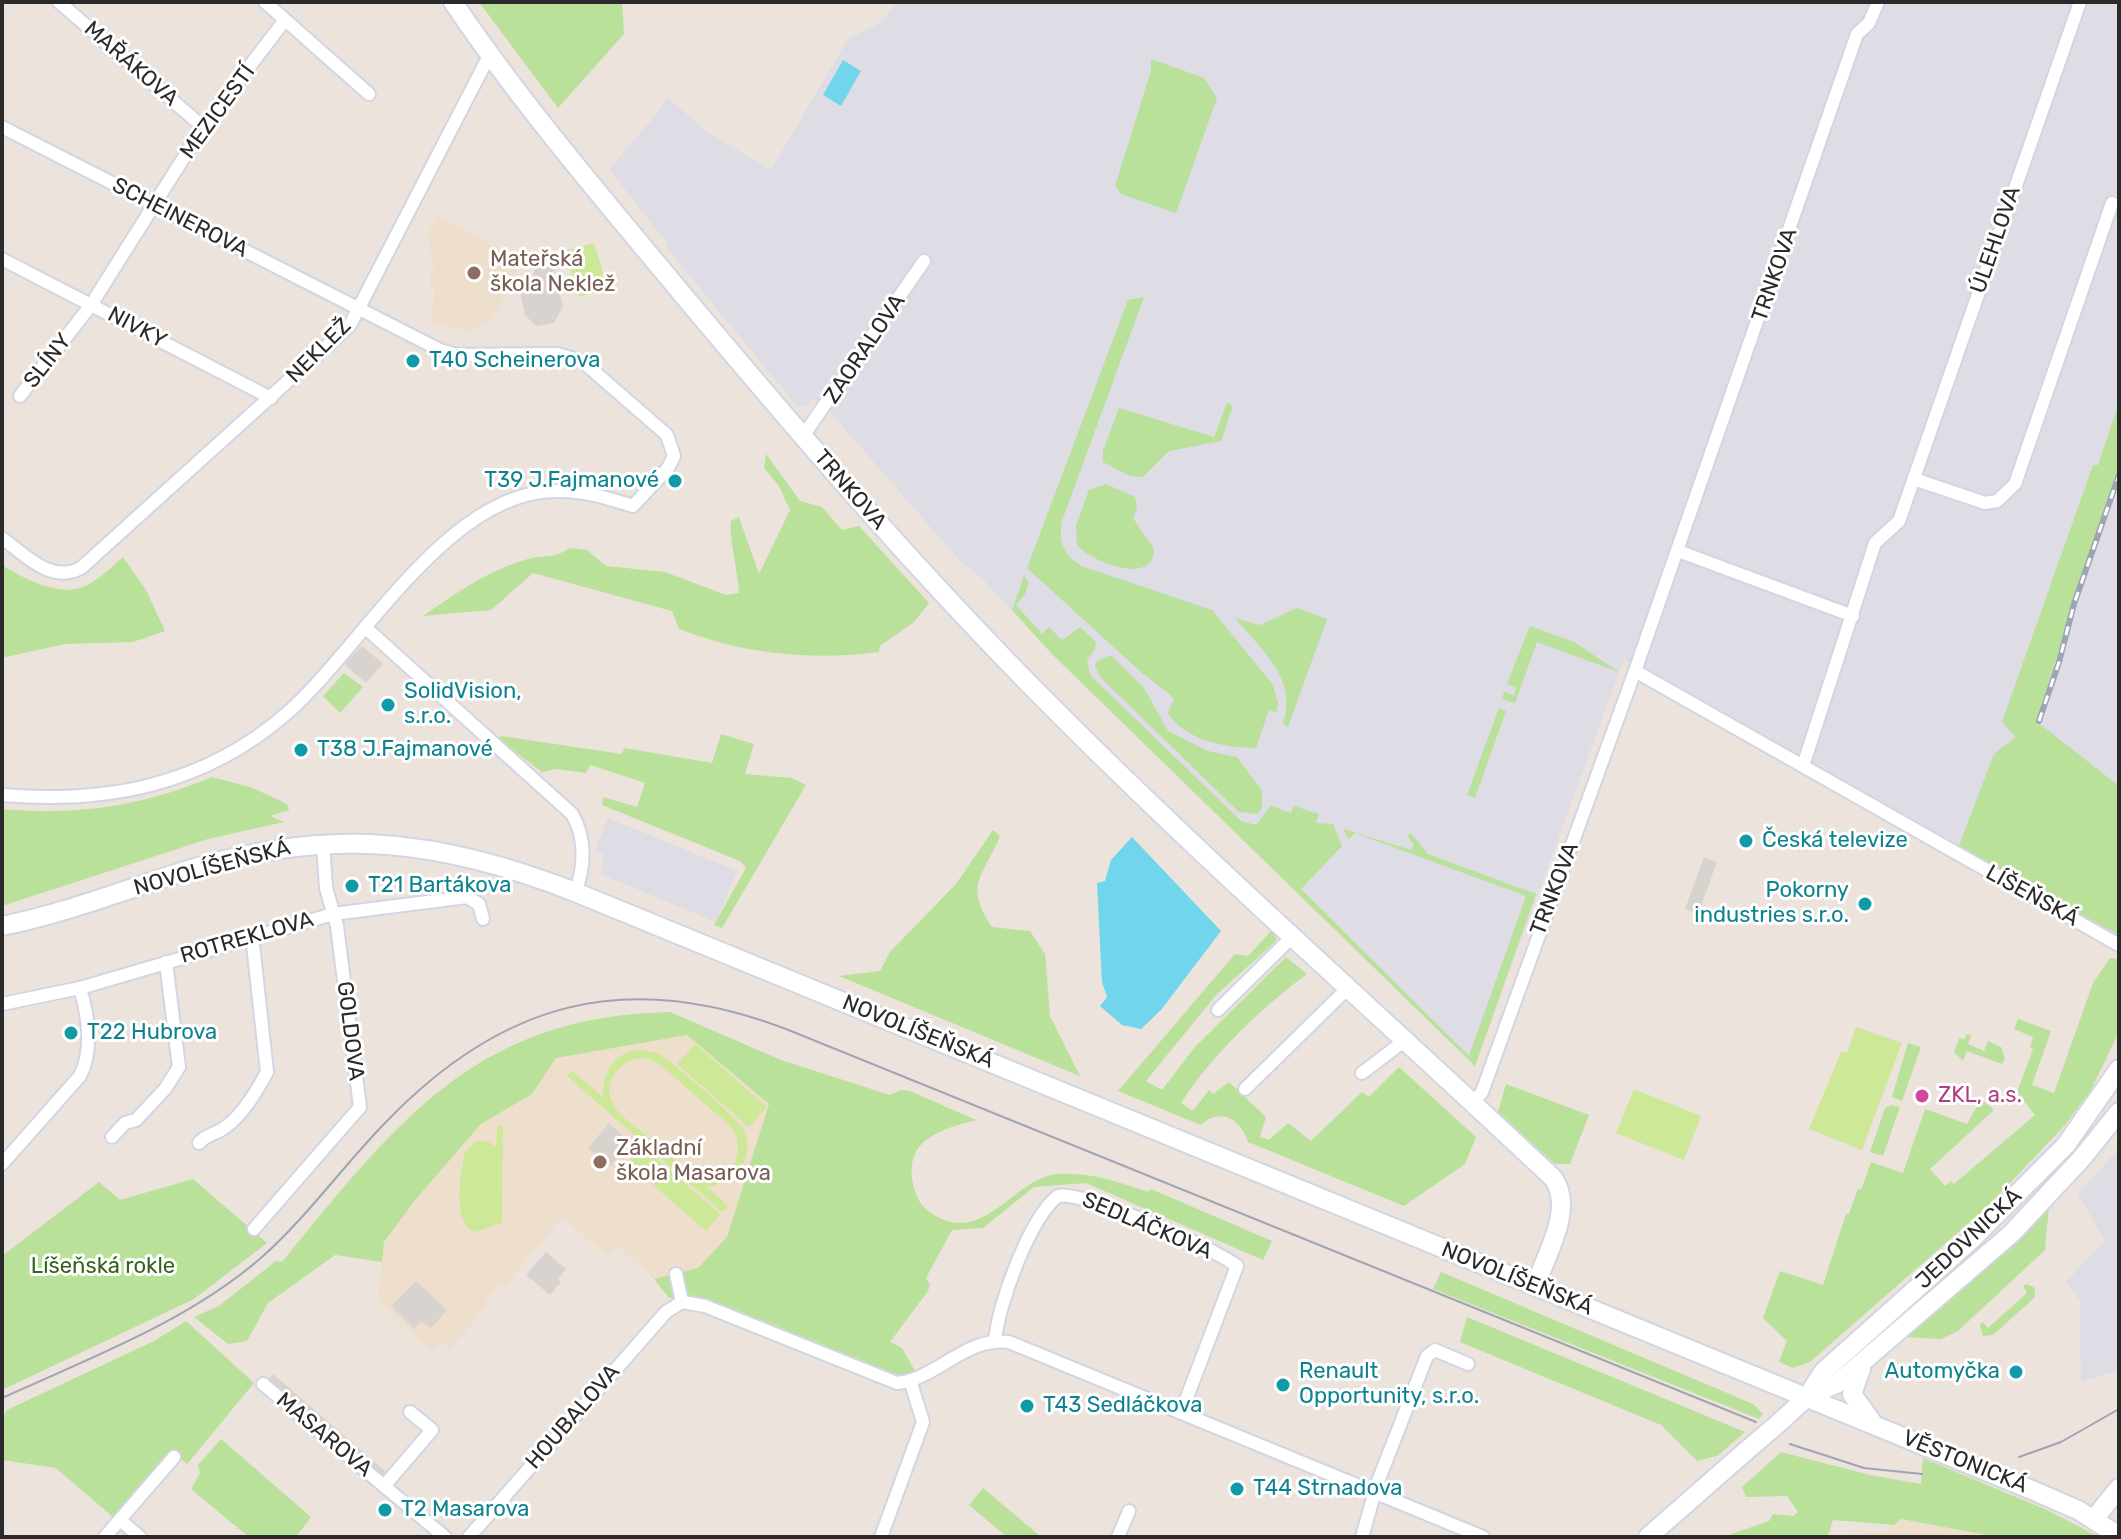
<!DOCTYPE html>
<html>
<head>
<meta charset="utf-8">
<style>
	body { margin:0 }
	#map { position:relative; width:2121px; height:1539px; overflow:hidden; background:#ebe3dc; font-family:Rubik,sans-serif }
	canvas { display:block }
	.frame { position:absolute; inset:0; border:4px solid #2a2a2a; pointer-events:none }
</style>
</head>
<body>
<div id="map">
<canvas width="2121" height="1539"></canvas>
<div class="frame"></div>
</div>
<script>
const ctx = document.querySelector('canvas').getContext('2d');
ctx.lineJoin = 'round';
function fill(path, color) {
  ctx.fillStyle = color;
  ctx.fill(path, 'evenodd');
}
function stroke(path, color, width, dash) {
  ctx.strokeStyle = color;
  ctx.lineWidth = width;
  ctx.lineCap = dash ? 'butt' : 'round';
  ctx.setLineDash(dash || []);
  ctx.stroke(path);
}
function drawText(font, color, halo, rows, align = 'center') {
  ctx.font = font + ' Rubik,sans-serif';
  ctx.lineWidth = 6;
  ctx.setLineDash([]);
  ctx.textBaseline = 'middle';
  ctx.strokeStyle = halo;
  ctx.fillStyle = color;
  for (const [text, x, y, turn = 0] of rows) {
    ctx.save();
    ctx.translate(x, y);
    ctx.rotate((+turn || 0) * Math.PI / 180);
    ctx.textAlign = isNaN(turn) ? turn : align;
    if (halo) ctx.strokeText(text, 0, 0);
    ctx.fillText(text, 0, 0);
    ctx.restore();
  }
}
const industrial = new Path2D(`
	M897 2H2119V935L1954 847 1624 659 1475 1066 1053 655 981 577 961 562 834 417 812 398 807 408 803 405 797 406 666 247 667 243 609 169 657 114 667 97 707 132 771 170 848 39 882 22Z
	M608 818 737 871 716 922 601 874 604 855 595 851Z
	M2119 1148V1370L2081 1382 2080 1300 2066 1282 2105 1241 2078 1194Z`);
const education = new Path2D(`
	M438 215 493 246 518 270 493 319 470 331 432 323 434 286H430V273H434L428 233Z
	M687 1035 769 1104 727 1237 698 1268 654 1279 617 1246 607 1256 562 1217 503 1288 498 1284 485 1299 489 1304 450 1349 441 1341 432 1352 378 1300 384 1242 415 1200 481 1124 532 1094 556 1058Z
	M1901 1519 1920 1523 1997 1537H1828L1886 1531Z`);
const green = new Path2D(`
	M479 2H622L624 34 558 108Z
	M1151 59 1204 78 1217 98 1176 213 1121 194 1115 186 1151 71Z
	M1144 297 1062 521C1058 542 1064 557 1084 567L1212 610 1273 685 1278 703 1276 712 1269 710 1256 748C1225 747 1187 742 1168 713L1174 698 1141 672 1027 568 1128 300Z
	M1227 403 1233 406 1221 441 1169 451 1143 477 1130 476 1103 462V451L1119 408 1214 437Z
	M2119 403V466L2036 721 2119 786V935L1958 848 1994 754 2016 737 2002 722 2093 465H2098Z
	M766 454 800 501 822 507 842 530 859 526 929 603 914 622 880 646 879 652C812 661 742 654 679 629L672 611 533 573 491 610 423 616C456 593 489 570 528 559 547 554 551 560 570 548L587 550 606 566 665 572 726 595 739 593C738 571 729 540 731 521L739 517 759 574 790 510 779 486 764 468Z
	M1106 484 1135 497 1137 508 1133 518 1154 549C1154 587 1091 562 1077 545L1076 526 1089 490Z
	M123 557 146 590 165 631 133 642 65 644 2 658V565C21 577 51 593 75 589 92 587 110 568 123 557Z
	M1024 576 1029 582 1025 594 1016 605 1042 634 1049 627 1062 640 1080 627 1096 642 1095 649 1087 660 1090 675 1241 821 1256 825 1271 806 1291 813 1294 806 1319 814 1316 823 1333 824 1342 846 1301 889 1469 1056 1526 896 1355 833 1348 839 1344 829 1411 850 1414 845 1408 837 1410 832 1428 854 1536 894 1475 1066 1053 655 1012 610Z
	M1297 608 1327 619 1288 727 1283 724C1298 678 1262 651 1235 618L1260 625Z
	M1530 626 1574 642 1619 672 1537 642 1515 703 1502 699 1504 692 1514 695 1516 687 1507 684Z
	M1111 655 1144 688 1168 731 1208 751 1237 757 1262 791V808L1257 814 1239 812 1101 678 1095 667 1097 661Z
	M344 673 363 687 340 713 323 696Z
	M1499 708 1506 711 1475 798 1467 795Z
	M721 734 754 744 745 774 792 778 806 785 722 928 714 925 746 868 740 861 602 805 603 797 637 807 645 783 590 765 586 773 556 769 542 772 498 739 501 736 622 754 624 748 712 763Z
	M212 777 253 788 287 804 289 810 270 816 284 822 208 839 2 906V809C75 816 144 806 212 777Z
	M993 830 1000 836C982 879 964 884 992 927L1030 931 1045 954 1050 1016 1080 1076 839 976 880 971 890 952 956 884Z
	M1272 930 1277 939 1274 943 1216 995 1146 1081 1162 1090 1195 1047 1286 957 1307 974C1259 1010 1214 1053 1181 1103L1193 1111 1209 1090 1213 1094 1229 1082 1266 1117 1260 1137 1269 1140 1288 1123 1311 1141 1362 1092 1369 1097 1399 1067 1476 1137 1465 1164 1404 1206 1248 1142C1241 1119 1220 1107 1201 1125L1118 1091 1235 954 1248 956Z
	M2110 958 2119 959V1032L2091 1090 2065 1125 1988 1206 1810 1362 1793 1368 1779 1362 1787 1341 1763 1318 1780 1271 1823 1285 1846 1214H1849L1858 1189 1861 1190 1871 1162 1903 1173 1925 1109 1967 1124 1981 1099 1994 1110 1930 1169 1945 1186 1951 1181 1954 1184 2035 1115 2017 1092 2033 1049 2030 1047 2033 1037 2014 1029 2018 1019 2051 1031 2032 1085 2054 1093 2093 983Z
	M670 1012 781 1060 890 1095 901 1090 910 1091 976 1120C938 1130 900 1141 915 1191 918 1203 927 1212 938 1217 986 1243 1015 1177 1058 1174 1090 1172 1119 1182 1148 1192L1151 1189 1272 1241 1263 1260 1086 1183 1034 1187 983 1228 952 1230 926 1278 930 1285 928 1291 890 1342 902 1348 915 1371 900 1375 871 1368 694 1297 669 1298 654 1279 698 1268 727 1237 769 1104 687 1035 556 1058 532 1094 481 1124 415 1200 384 1242 382 1262 335 1255 268 1303 247 1341 228 1344 194 1317 219 1306 276 1261 282 1262C397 1122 475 1016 670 1012Z
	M1967 1034 1971 1035 1968 1044 1984 1051 1988 1041 2001 1047 2005 1059 2002 1064 1967 1051 1963 1061 1954 1052 1959 1038 1965 1039Z
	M1908 1043 1921 1047 1902 1101 1892 1097Z
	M1506 1084 1589 1115 1570 1164H1555L1498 1112Z
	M1892 1105 1900 1107 1883 1156 1870 1152 1885 1108Z
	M193 1179 267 1243 194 1299 2 1390V1256L99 1182 120 1200Z
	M2049 1205 2045 1250 1958 1331 1941 1339 1905 1337Z
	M1441 1272 1753 1404 1763 1414 1759 1419 1433 1289Z
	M2027 1284 2035 1288 2034 1298 1993 1335 1983 1336 1980 1325 1983 1322 1988 1328 2027 1293 2023 1286Z
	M1467 1317 1745 1432 1717 1456 1697 1461 1661 1425 1460 1342Z
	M186 1321 254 1383 187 1464 174 1452 114 1518 56 1468 2 1460V1420L7 1410 154 1341Z
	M221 1439 311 1517 296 1537H249L191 1489 200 1473 198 1465Z
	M1781 1452 1870 1475 1921 1484 1923 1458 2047 1510 2099 1537H1997L1901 1519 1894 1525 1833 1520 1828 1535 1723 1537 1769 1521 1773 1514 1793 1516 1798 1512 1787 1496 1746 1497 1742 1487Z
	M983 1488 1041 1537H1007L969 1505Z`);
const pitch = new Path2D(`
	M594 243 608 289 579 297 565 251Z
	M1856 1027 1902 1043 1862 1150 1809 1129 1841 1052 1847 1053Z
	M695 1044 767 1107 749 1127 677 1064Z
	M640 1050C646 1051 653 1051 659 1054 671 1060 736 1117 743 1129 758 1157 733 1184 707 1187L728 1206 722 1212 567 1076 572 1071 603 1097C602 1073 614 1051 640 1050ZM645 1058 658 1063 729 1125 737 1137 738 1152C724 1212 671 1157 649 1138 638 1128 619 1117 613 1104 601 1080 621 1058 645 1058Z
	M1634 1089 1701 1116 1684 1160 1616 1133Z
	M497 1126H503L502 1223 474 1232C451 1221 461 1173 465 1152L477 1141H487L496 1147Z
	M642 1146 720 1214 706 1231 628 1163Z`);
const plaza = new Path2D(`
	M540 261 553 268 563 306 554 323 536 326 525 315 521 295Z
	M362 646 383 664 366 683 344 664Z
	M1704 857 1717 862 1698 914 1685 909Z
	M609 1123 630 1142 609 1167 588 1148Z
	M546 1252 566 1269 558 1279 561 1282 550 1295 526 1275Z
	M416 1281 447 1310 431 1328 421 1321 414 1329 391 1306Z
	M273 1374 392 1477 380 1490 261 1386Z`);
const water = new Path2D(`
	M843 60 861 71 841 106 823 95Z
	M1132 837 1221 931 1161 1010 1141 1029 1122 1025 1100 1006 1107 997 1102 982 1097 883 1105 881 1111 860Z`);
const street = new Path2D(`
	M59 2 203 127
	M265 2 369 94
	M2 127 440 350 457 355 557 354 582 361 667 435 674 456 668 468 633 506C607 498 583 490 556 491 447 491 361 649 286 714 204 785 107 804 2 795
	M2 259 271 398
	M20 396 91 305 203 127 285 20
	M803 436 924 261
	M1914 479 1985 503 1997 501 2015 484 2112 203
	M2 538C25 555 51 584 81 568L350 325 489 56
	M1678 551 1853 616
	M367 629 572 814C586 837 585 868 575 892
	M1635 671 2119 945
	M1803 766 1875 543 1899 521 2080 2
	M2 1004 80 988 333 914 467 897 479 904 483 919
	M1218 1010 1290 939
	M1362 1073 1404 1041
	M1245 1089 1347 989
	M1472 1105 1482 1092 1635 671 1857 34 1869 23 1878 2
	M112 1137 125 1123 136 1120 165 1089 179 1067 166 962
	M199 1143C206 1135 212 1135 221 1130 240 1119 257 1091 267 1072L252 935
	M2 1164 80 1076C93 1050 88 1015 80 988
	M254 1229 360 1107 337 926 326 888 323 843
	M676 1274 682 1302
	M995 1342C997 1307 1030 1217 1058 1196 1082 1190 1216 1249 1237 1266L1181 1413
	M263 1384 384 1486
	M410 1412 432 1430 384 1486 445 1537
	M120 1520 140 1537
	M105 1537 174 1457
	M469 1537 666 1312 682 1302 705 1306 897 1383C937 1379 966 1336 1009 1342L1483 1537
	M881 1537 923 1422 910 1380
	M1118 1537 1129 1511
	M1362 1537 1377 1484 1427 1356 1435 1350 1468 1364`);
const secondary = new Path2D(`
	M453 2C521 103 600 195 678 289 801 436 926 582 1062 717 1221 876 1390 1024 1553 1178 1575 1208 1546 1255 1535 1286
	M2 926C68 913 131 887 195 868 334 827 442 840 575 892L2032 1490 2078 1510 2119 1536
	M1861 1369 1852 1394 1872 1422
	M1807 1397 1838 1383 2012 1233 2082 1158 2119 1112
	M1780 1422 1807 1397 1823 1372 1973 1238 2066 1145 2119 1069
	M2094 1519 2119 1488
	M1648 1537 1746 1451`);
const tram = new Path2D(`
	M2 1398C90 1358 189 1321 262 1257 307 1217 343 1166 385 1123 502 1001 626 968 786 1029L1756 1422
	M1790 1444 1864 1468 1922 1474
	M2019 1457 2061 1442 2119 1409`);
const rail = new Path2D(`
	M2039 721 2059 662 2074 604 2119 475`);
const secondaryBridge = new Path2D(`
	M1746 1451 1780 1422`);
const markers = [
	[474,273,8,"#8d6e63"],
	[413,361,8,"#0f9aa8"],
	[675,481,8,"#0f9aa8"],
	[388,705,8,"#0f9aa8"],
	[301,750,8,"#0f9aa8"],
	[1746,841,8,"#0f9aa8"],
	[352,886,8,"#0f9aa8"],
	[1865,904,8,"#0f9aa8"],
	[71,1033,8,"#0f9aa8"],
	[1922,1096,8,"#d1479c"],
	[600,1162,8,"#8d6e63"],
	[2016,1372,8,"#0f9aa8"],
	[1283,1385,8,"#0f9aa8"],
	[1027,1406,8,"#0f9aa8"],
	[1237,1489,8,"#0f9aa8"],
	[385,1510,8,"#0f9aa8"]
];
const streetNames = [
	["MAŘÁKOVA",131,64,41],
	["MEZICESTÍ",218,112,-54],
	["SCHEINEROVA",180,218,27],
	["ÚLEHLOVA",1996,240,-71],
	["TRNKOVA",1775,275,-71],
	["NIVKY",137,328,28],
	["ZAORALOVA",865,349,-56],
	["NEKLEŽ",319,351,-45],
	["SLÍNY",48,361,-52],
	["TRNKOVA",850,490,49],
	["NOVOLÍŠEŇSKÁ",212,868,-15],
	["TRNKOVA",1555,889,-69],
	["LÍŠEŇSKÁ",2032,896,29],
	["ROTREKLOVA",247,938,-16],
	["GOLDOVA",350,1031,83],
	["NOVOLÍŠEŇSKÁ",918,1032,22],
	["SEDLÁČKOVA",1147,1226,23],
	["JEDOVNICKÁ",1969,1239,-43],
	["NOVOLÍŠEŇSKÁ",1517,1279,22],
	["HOUBALOVA",573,1417,-49],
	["MASAROVA",324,1435,40],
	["VĚSTONICKÁ",1965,1462,22]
];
const educationNames = [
	["Mateřská",490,260],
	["škola Neklež",490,285],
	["Základní",616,1149],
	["škola Masarova",616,1174]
];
const cultureNames = [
	["T40 Scheinerova",429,361],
	["T39 J.Fajmanové",659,481,"right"],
	["SolidVision,",404,692],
	["s.r.o.",404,717],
	["T38 J.Fajmanové",317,750],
	["Česká televize",1762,841],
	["T21 Bartákova",368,886],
	["Pokorny",1849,891,"right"],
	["industries s.r.o.",1849,916,"right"],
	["T22 Hubrova",87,1033],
	["Renault",1299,1372],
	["Opportunity, s.r.o.",1299,1397],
	["Automyčka",2000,1372,"right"],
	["T43 Sedláčkova",1043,1406],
	["T44 Strnadova",1253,1489],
	["T2 Masarova",401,1510]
];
const hotelNames = [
	["ZKL, a.s.",1938,1096]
];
const parkNames = [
	["Líšeňská rokle",103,1267]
];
fill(industrial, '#dedce4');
fill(education, '#eddfcc');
fill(green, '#b9e19a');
fill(pitch, '#cde896');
fill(plaza, '#d8d3cf');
fill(water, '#71d6eb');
stroke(street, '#d1d6e2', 16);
stroke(secondary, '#d1d6e2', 22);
stroke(street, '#fff', 12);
stroke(secondary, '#fff', 18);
stroke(tram, '#9fa4b3', 2);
stroke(rail, '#9fa4b3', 6);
stroke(rail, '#fff', 3, [9]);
stroke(secondaryBridge, '#d1d6e2', 22, []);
stroke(secondaryBridge, '#fff', 18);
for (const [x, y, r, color] of markers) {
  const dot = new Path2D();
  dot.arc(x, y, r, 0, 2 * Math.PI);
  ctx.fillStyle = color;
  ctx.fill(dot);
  stroke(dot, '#fff', 3);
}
drawText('22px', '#2a2a2a', '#fff', streetNames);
drawText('22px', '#785e54', '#fff', educationNames, 'left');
drawText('22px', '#0d838f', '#fff', cultureNames, 'left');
drawText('22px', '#b23c85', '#fff', hotelNames, 'left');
drawText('22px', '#32641c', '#fff', parkNames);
</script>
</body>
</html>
